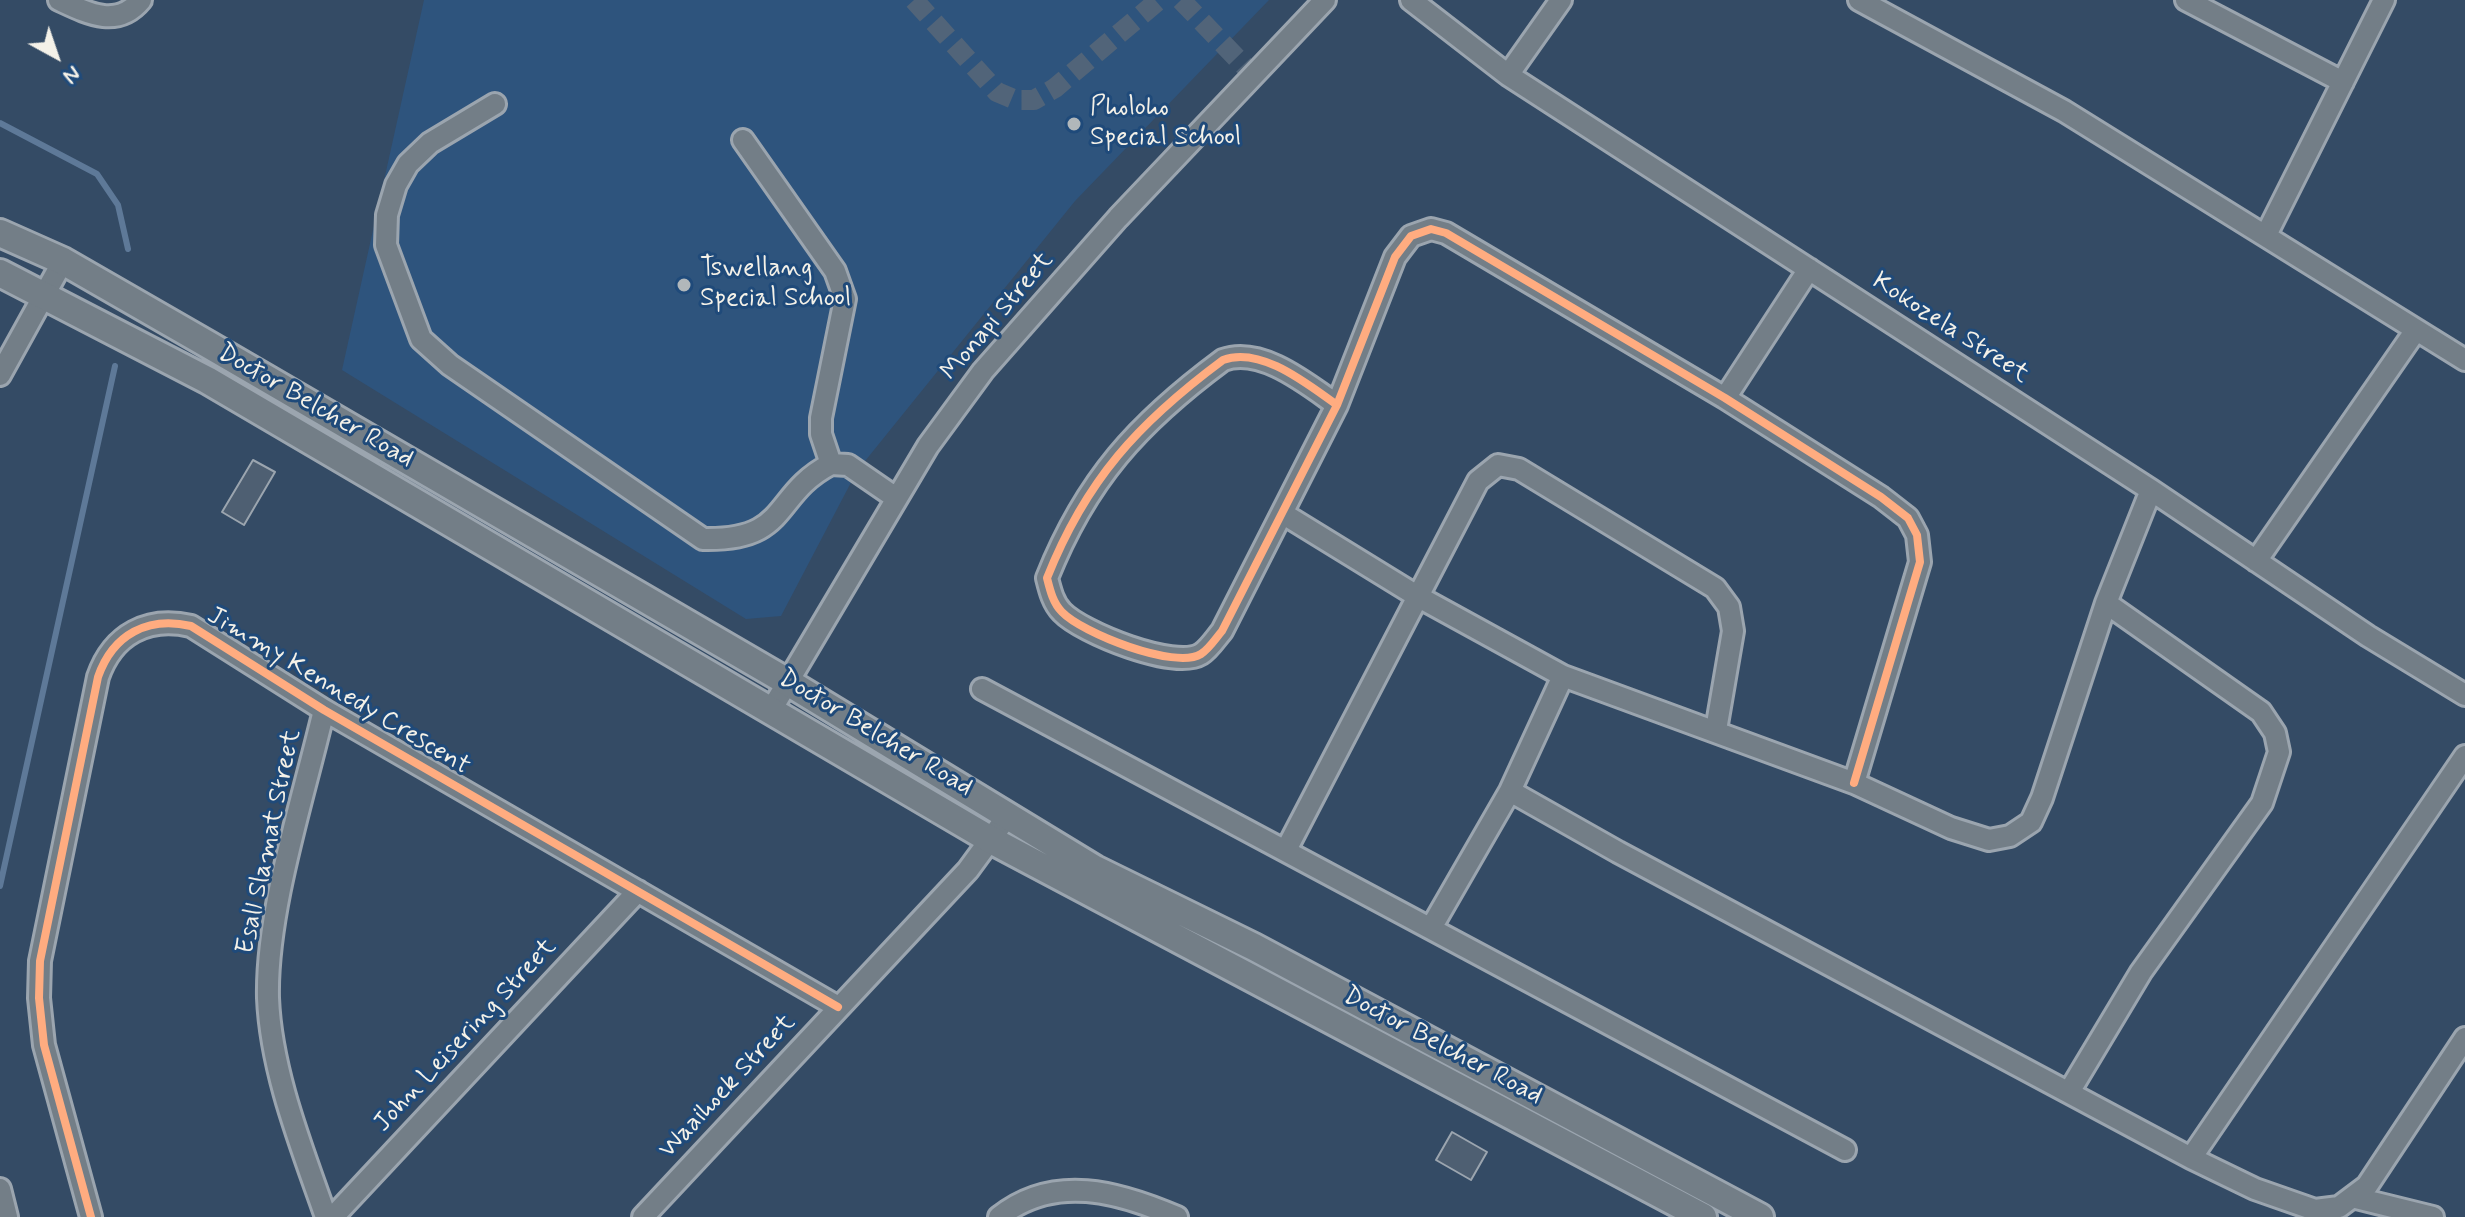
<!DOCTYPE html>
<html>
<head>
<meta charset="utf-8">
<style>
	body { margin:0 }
	#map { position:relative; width:2465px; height:1217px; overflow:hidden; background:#344b65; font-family:Mynerve,sans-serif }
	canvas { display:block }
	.north { position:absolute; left:16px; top:16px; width:80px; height:80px; -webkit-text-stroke:6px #1f4a7a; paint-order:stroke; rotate:140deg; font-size:22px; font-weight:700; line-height:32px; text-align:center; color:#f4f1e8 }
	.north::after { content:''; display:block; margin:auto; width:28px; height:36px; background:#f4f1e8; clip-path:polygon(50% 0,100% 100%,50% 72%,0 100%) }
</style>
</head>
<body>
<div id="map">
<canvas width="2465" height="1217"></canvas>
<div class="north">N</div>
</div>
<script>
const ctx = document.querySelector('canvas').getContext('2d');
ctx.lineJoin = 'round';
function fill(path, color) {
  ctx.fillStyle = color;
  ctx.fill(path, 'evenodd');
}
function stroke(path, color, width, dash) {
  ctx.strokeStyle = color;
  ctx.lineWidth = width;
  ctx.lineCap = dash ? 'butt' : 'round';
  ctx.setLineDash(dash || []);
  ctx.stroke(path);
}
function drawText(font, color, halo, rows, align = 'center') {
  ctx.font = font + ' Mynerve,sans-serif';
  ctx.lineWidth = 6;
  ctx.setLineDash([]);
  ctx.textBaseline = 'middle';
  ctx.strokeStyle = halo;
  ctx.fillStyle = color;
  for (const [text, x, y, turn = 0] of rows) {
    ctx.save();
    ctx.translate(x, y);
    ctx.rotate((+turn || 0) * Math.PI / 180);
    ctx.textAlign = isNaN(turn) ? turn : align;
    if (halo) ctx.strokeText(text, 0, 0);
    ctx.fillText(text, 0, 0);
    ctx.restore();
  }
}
const built = new Path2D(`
	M424 0H1269L1075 201 857 471 781 616 746 619 342 370Z`);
const stream = new Path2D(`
	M0 123 97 174 118 205 128 249
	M0 886 115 366`);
const building = new Path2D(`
	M253 460 275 472 244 525 222 512Z
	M1452 1132 1487 1152 1471 1180 1436 1160Z`);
const minorTunnel = new Path2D(`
	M914 0 997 92 1016 100H1034L1055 88 1159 0
	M1181 0 1253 75`);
const minor = new Path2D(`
	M59 0C87 13 117 29 141 0
	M1411 0 1508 75 2151 490 2368 636 2465 695
	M1859 0 2064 111 2465 360
	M2186 0 2343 82
	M1508 75 1561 0
	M495 104 430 143 408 164 396 185 387 215 386 245 421 339 450 365 703 539C791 541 771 495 831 464L848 465 896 498
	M743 140 835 271 845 299 821 418V434L831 464
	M2266 235 2384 0
	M0 375 63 261
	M1725 398 1809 269
	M1337 405C1307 384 1261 346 1223 360 1138 423 1086 480 1047 578 1050 590 1053 603 1062 612 1082 633 1175 670 1201 654 1209 649 1216 638 1222 631L1337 405 1395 257 1411 236 1431 229 1446 233 1725 398 1881 497 1908 518 1917 535 1920 562 1854 783
	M1282 513 1417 596 1563 676 1854 783 1951 828 1989 840 2010 836 2031 822 2042 798 2106 603 2151 490
	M2256 561 2416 330
	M982 689 1845 1150
	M324 710C304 796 266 911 268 998 271 1072 302 1148 326 1217
	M770 712 928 446 983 371 1118 218 1325 0
	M1510 791 1618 852 2191 1158 2255 1189 2315 1210 2339 1207 2367 1186 2465 1038
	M1286 850 1478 481 1498 465 1519 469 1715 588 1729 607 1733 631 1716 730
	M1431 928 1510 791 1563 676
	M2069 1092 2141 972 2262 803 2279 752 2275 733 2261 712 2106 603
	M2191 1158 2465 756
	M0 1189 7 1217
	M2356 1198 2433 1217
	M91 1217 44 1045 39 998 40 961 98 677C113 634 148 616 191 626L324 710 838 1007
	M333 1217 638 891
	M643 1217 968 870 1009 814
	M999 1217C1054 1173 1119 1192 1177 1217`);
const major = new Path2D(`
	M0 233 63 261 209 345 786 681 1095 869 1254 947 1760 1217
	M0 273 207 380 991 840 1703 1217`);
const cycleway = new Path2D(`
	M1337 405C1307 384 1261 346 1223 360 1138 423 1086 480 1047 578 1050 590 1053 603 1062 612 1082 633 1175 670 1201 654 1209 649 1216 638 1222 631L1337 405 1395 257 1411 236 1431 229 1446 233 1725 398 1881 497 1908 518 1917 535 1920 562 1854 783
	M91 1217 44 1045 39 998 40 961 98 677C113 634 148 616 191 626L324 710 838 1007`);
const markers = [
	[1074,124,8,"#b1b7ba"],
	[684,285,8,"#b1b7ba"]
];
const poiNames = [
	["Pholoho",1090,109],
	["Special School",1090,139],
	["Tswellang",700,270],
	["Special School",700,300]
];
const streetNames = [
	["Monapi Street",998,317,-50],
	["Kokozela Street",1950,329,33],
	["Doctor Belcher Road",315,407,30],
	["Jimmy Kennedy Crescent",338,692,31],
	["Doctor Belcher Road",875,734,31],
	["Esall Slamat Street",270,842,-78],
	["John Leisering Street",466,1036,-47],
	["Doctor Belcher Road",1442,1047,28],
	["Waaihoek Street",728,1087,-47]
];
fill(built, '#2e547d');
stroke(stream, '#5e7998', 6);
fill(building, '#4e5f72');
stroke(building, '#9ba5af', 2);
stroke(minorTunnel, '#516479', 20, [20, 10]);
stroke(minor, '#9ba5af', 26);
stroke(major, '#9ba5af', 32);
stroke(minor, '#737e87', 20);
stroke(major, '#737e87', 26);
stroke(cycleway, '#ffac80', 8);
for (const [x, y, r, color] of markers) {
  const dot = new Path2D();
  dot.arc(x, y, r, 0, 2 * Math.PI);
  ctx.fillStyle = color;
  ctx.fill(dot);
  stroke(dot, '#1f4a7a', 3);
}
drawText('26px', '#f4f1e8', '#1f4a7a', poiNames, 'left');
drawText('26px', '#f4f1e8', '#1f4a7a', streetNames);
</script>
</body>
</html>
